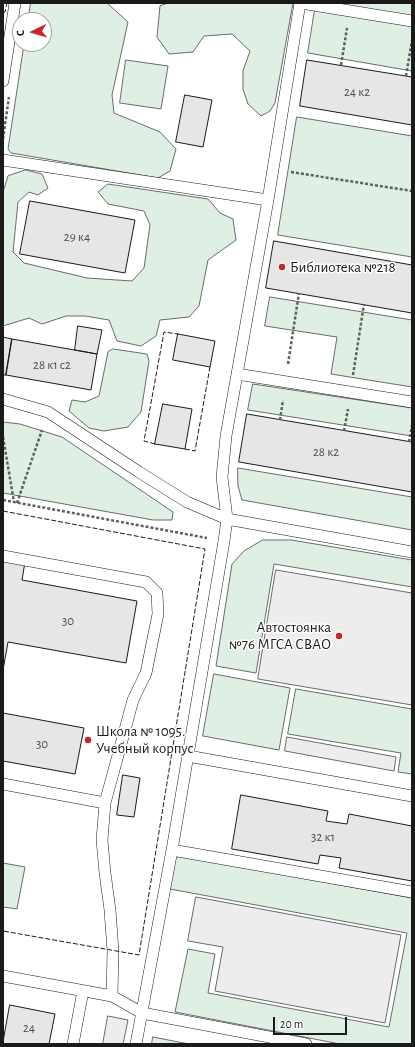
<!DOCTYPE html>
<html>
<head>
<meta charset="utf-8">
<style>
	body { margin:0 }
	#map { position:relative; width:415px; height:1047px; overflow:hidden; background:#fff; font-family:"Alegreya Sans",sans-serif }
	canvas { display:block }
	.frame { position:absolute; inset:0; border:4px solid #1a1a1a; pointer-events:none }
	.north { position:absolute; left:12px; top:12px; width:40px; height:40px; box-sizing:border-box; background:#fff; border:1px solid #a3a3a3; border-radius:50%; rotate:265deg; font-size:11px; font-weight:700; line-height:16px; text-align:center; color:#1a1a1a }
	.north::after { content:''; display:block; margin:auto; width:14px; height:18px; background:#c62828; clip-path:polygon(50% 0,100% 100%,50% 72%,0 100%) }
	.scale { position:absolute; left:273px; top:1017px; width:74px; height:18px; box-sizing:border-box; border:2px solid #1a1a1a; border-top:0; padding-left:5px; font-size:12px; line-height:14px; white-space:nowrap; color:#1a1a1a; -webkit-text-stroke:3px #fff; paint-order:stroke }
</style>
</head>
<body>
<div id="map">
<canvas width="415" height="1047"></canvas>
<div class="frame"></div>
<div class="north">С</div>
<div class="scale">20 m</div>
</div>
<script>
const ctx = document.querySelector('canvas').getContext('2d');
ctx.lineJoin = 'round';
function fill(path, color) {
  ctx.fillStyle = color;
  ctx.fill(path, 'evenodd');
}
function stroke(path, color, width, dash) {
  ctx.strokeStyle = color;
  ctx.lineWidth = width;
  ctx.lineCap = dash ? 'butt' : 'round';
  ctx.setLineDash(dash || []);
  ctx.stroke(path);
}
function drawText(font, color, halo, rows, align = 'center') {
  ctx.font = font + ' "Alegreya Sans",sans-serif';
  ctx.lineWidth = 3;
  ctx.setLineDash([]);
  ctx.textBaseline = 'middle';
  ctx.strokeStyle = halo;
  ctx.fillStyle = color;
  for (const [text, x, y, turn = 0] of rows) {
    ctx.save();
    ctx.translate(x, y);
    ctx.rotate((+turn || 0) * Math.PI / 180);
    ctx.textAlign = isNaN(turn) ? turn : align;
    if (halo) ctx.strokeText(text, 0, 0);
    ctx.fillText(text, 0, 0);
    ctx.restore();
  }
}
const green = new Path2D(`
	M31 3H107L128 22 112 95 114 113 160 132 176 149 170 171 158 178 11 153 8 149 24 44H44V20H28Z
	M169 3H293L275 103 270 111 261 116 248 104 243 89V71L250 51 232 34 204 36 193 52 169 54 157 37 160 6Z
	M316 3H412V71L308 53Z
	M126 60 168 66 161 109 120 103Z
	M297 117 412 136V257L278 235Z
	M26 170 42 174 48 188 38 195 29 192 18 202 13 252 24 263 87 278 132 281 144 268 150 225 144 211 108 204 98 192 108 184 208 199 220 213 233 219 236 240 208 260 199 306 189 317 160 320 156 336 141 346 117 341 109 320 85 316H66L42 324 29 318 3 326V192L8 176Z
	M270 297 412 320V387L331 374 337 337 265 326Z
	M113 349 147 354 149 361 141 412 128 427 104 431 89 428 69 411 72 400 85 402 99 396 108 352Z
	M253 384 412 408V436L248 410Z
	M3 422 20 424 62 437 173 512 172 520H153L3 493Z
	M238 468 412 497V530L242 500 238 486Z
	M263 540H291L412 560V587L274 564 256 673 216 666 232 564 244 551Z
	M214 674 290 688 279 750 203 736Z
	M296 689 412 709V774L398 772 401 753 288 734Z
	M176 855 412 898V1044H340L175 1012 188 949 215 954 208 993 389 1027 407 933 170 889Z
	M3 863 25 867 17 909 3 907Z
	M153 1037 189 1044H152Z`);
const parking = new Path2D(`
	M276 570 412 593V705L258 679Z
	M287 737 396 757 394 771 285 751Z
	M196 897 401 935 385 1023 215 991 223 947 188 941Z
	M108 1016 128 1020 123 1044H103Z`);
const building = new Path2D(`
	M307 60 412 77V125L300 106Z
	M185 95 212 100 203 147 176 142Z
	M30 201 135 220 125 273 20 254Z
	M274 241 412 265V313L266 288Z
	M78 326 102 330 97 354 75 350Z
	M178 334 215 341 210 367 173 360Z
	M3 337 12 339 6 375H3Z
	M12 339 97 354 91 390 6 375Z
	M163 404 192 409 185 449 155 444Z
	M247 414 412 442V492L239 462Z
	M3 558 25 562 22 580 137 601 126 663 8 642 3 670Z
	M3 713 84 728 75 774 3 761Z
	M123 775 140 778 134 817 117 815Z
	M241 795 328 811 326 821 347 824 349 814 412 826V881L339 868 341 858 320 855 318 864 232 849Z
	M10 1005 55 1014 49 1044H3Z`);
const path = new Path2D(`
	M341 65 347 28
	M406 76 412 40
	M3 139 9 97
	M291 172 412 191
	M288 364 299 293
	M353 375 364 304
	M280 420 283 400
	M344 431 348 409
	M3 437 14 502
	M409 442 412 425
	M3 500 207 538
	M17 503 42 430`);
const lane = new Path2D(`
	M301 3 412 21
	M3 81 15 3
	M3 160 268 200
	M237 374 412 402
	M3 399 48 412 139 472 187 502 227 519 412 552
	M3 556 146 582 157 593 158 614 146 673 133 700 105 803 102 840 105 873 110 910 113 951 112 996
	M188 756 412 796
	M3 784 105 803
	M172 850 412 892
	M3 976 112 996 142 1013 306 1044
	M73 1044 83 991
	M136 1044 172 850 224 541 227 519 222 477 226 436 268 200 300 3`);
const fence = new Path2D(`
	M3 12H5L7 3
	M155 444 144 441 164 332 178 334
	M185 449 195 451 210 367
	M3 511 205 549 139 955 3 931`);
const markers = [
	[282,267,4,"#c62828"],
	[339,636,4,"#c62828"],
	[88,740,4,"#c62828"]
];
const numberNames = [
	["24 к2",357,92],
	["29 к4",77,237],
	["28 к1 с2",52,365],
	["28 к2",326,452],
	["30",68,621],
	["30",42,744],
	["32 к1",323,837],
	["24",29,1028]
];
const poiNames = [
	["Библиотека №218",290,267],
	["Автостоянка",331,627,"right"],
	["№76 МГСА СВАО",331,644,"right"],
	["Школа № 1095.",96,731],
	["Учебный корпус",96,748]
];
fill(green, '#e0efe3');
stroke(green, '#6a6a6a', 1);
fill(parking, '#ededed');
stroke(parking, '#6a6a6a', 1);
fill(building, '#e6e6e6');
stroke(building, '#1a1a1a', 1);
stroke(lane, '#1a1a1a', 12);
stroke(path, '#5f5f5f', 2.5, [3, 2]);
stroke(lane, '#fff', 11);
stroke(fence, '#1a1a1a', 1, [5, 2]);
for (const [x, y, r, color] of markers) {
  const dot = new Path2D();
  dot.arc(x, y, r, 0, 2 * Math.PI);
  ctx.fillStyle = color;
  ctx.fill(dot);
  stroke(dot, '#fff', 1.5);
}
drawText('13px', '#4d4d4d', null, numberNames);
drawText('15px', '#1a1a1a', '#fff', poiNames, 'left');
</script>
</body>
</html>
